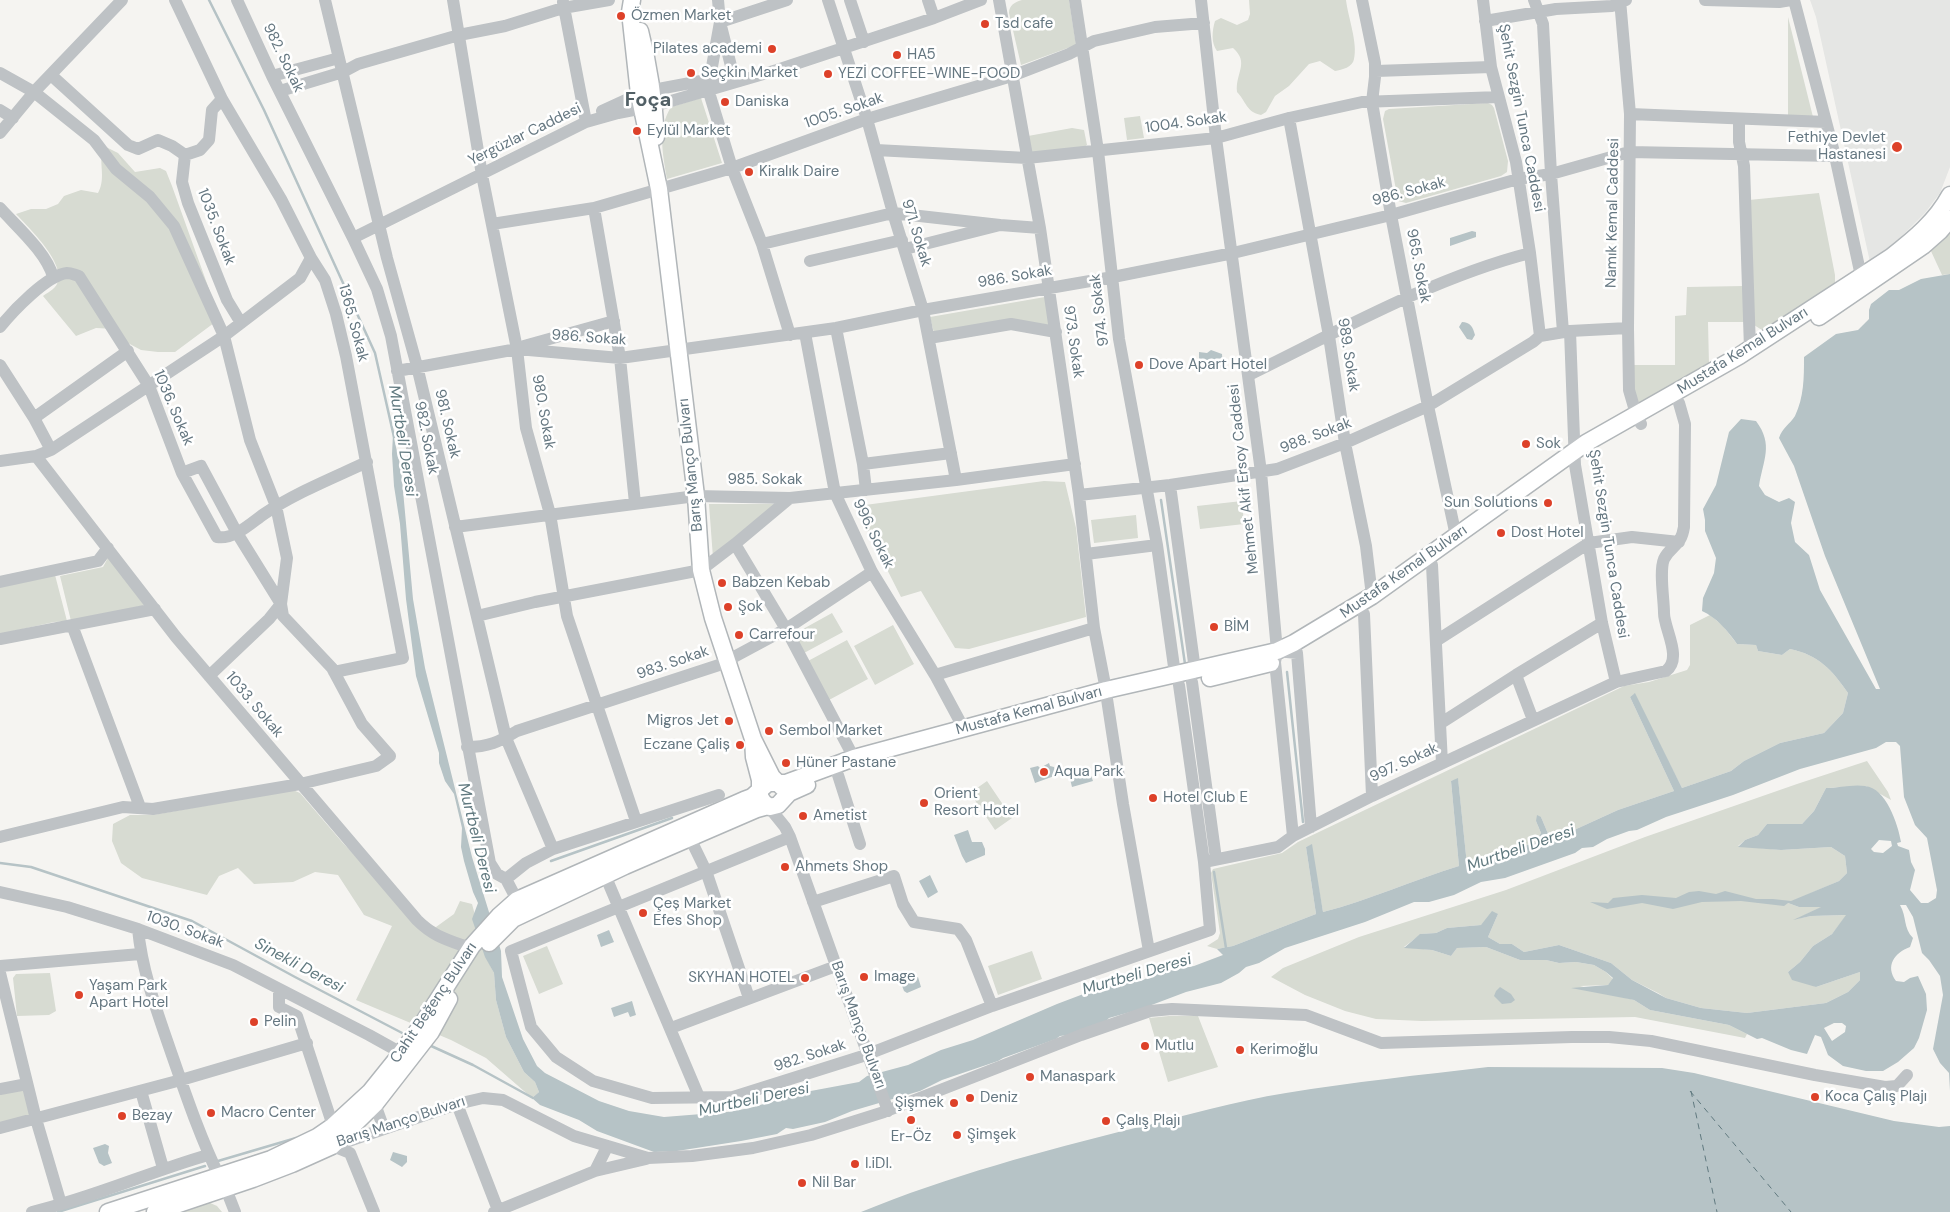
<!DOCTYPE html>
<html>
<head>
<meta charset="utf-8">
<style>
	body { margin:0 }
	canvas { display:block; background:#f5f4f1 }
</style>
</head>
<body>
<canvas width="1950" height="1212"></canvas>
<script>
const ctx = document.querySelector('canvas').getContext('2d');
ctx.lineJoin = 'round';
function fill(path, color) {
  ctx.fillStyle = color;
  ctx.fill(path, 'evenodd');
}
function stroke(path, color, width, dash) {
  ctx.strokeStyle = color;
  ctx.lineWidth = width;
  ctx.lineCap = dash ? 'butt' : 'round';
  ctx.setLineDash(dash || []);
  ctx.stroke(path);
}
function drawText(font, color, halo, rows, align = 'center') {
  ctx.font = font + ' "DM Sans",sans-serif';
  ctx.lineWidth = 5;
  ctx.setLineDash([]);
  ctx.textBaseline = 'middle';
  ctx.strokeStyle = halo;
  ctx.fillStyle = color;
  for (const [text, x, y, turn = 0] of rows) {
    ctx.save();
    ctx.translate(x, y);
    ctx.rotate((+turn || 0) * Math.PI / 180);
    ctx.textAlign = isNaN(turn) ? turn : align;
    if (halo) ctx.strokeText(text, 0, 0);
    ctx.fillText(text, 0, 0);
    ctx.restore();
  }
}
const built = new Path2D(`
	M1810 0H1950V167L1940 193 1925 213 1891 247 1870 262 1816 17Z`);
const green = new Path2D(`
	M1022 0H1069L1076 45 1021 65 1009 13C1009 5 1015 2 1022 0Z
	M1249 0H1346C1348 17 1358 43 1354 59 1353 67 1342 70 1335 71L1320 61 1309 64 1289 86 1275 96 1266 112 1261 115C1246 112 1246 101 1237 92 1235 73 1250 63 1233 48L1217 51C1211 43 1212 31 1215 21L1221 18 1237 25 1248 20 1250 14Z
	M1788 17 1813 117H1788Z
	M701 98 722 163 667 179C663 155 657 129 671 107Z
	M1488 103 1492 105 1494 108 1508 161 1507 172 1501 176 1406 203 1398 201 1383 119 1385 111 1389 109Z
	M1140 116 1144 138 1127 140 1124 118Z
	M1072 128 1084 130 1087 145 1082 148 1031 154 1028 136Z
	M104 146 118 153 135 172 160 168 166 171 172 186 214 303V323L175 352H158L141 350 126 342 115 329 96 328 76 336 43 296C47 293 55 289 57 284 67 264 29 228 16 214L31 209H46L58 204 64 196 81 190 98 193C107 177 97 161 104 146Z
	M1819 193 1835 275V283L1829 288 1762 330 1754 325 1749 200Z
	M1950 228V274L1942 275 1930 249Z
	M1744 286 1745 348 1643 406 1635 403 1632 365H1675V316L1686 315 1687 287ZM1708 322H1744V342L1709 365Z
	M1045 297 1049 325 934 333 930 317Z
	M1044 481 1065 482 1076 528 1086 617 969 649 955 648 921 591 901 597 863 522 865 505Z
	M1242 501 1244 524 1200 529 1197 506Z
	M709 504H777L713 558Z
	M1136 515 1138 538 1094 543 1091 520Z
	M109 556 146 605 71 621 60 576 103 567Z
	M55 575 67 621 54 622 0 634V587Z
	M832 613 843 632 804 653 794 634Z
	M1710 615 1723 626 1737 644 1756 645 1758 651 1782 655 1790 649C1819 655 1832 670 1848 693L1843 713 1824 733 1780 743 1744 761 1731 771 1682 788 1634 694 1630 697 1674 791 1618 810 1561 836H1549L1541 817 1536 821 1541 833 1535 843 1497 853 1467 865 1458 779 1451 781 1459 866C1413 880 1370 900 1323 912L1311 845 1306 847 1316 914 1233 946 1217 949 1207 946 1218 939 1220 933 1211 873 1213 869 1282 853 1298 842 1624 686 1649 682 1687 670 1690 665V625Z
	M893 625 914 664 875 685 854 646Z
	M847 640 868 679 829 700 808 661Z
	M1867 761 1888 792 1891 800 1866 786 1826 788 1814 811 1802 824H1767L1758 835 1745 840 1738 846 1781 850 1831 847 1845 856 1847 873 1839 881 1788 903 1799 907H1822L1796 919 1811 916 1847 915 1832 934 1813 946 1800 962 1788 972 1816 987 1860 972V980L1848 992 1826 1003 1747 1013 1701 1008 1666 998 1658 993 1632 980 1611 963 1559 945 1524 952 1512 944H1500L1488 937 1498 914 1481 925 1447 928 1436 933 1421 934 1404 947 1432 950 1451 956 1457 948 1486 947 1520 960H1546L1559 963 1576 962 1594 965 1606 972 1613 979 1608 985 1580 986 1634 1000 1650 1010 1729 1025 1747 1034 1745 1038 1635 1017 1422 1021 1376 1019 1345 1011 1305 995 1271 977 1283 968 1359 937 1506 890 1645 837 1797 784Z
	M987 781 1012 818 995 830 970 793Z
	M293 790 300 793 342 842 420 924 436 927 454 914 460 901 472 904 487 959 494 973 496 1000 506 1037 524 1072 535 1082 539 1092 532 1098 486 1058 451 1040 356 1000 392 926 364 915 338 875 315 872 293 882 254 884 238 868 219 876 207 895 142 878 121 863 112 841 113 824 130 815H153Z
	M547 946 563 984 539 994 523 956Z
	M1032 951 1042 979 998 995 988 966Z
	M50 973 56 1011 49 1015 17 1016 13 978 16 974Z
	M1169 1016H1198L1218 1067 1168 1082 1149 1018Z
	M23 1088 30 1115 0 1124V1092Z
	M208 1202 217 1206 222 1212H182Z`);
const water = new Path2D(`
	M1472 231 1476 232V237L1450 246V238Z
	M1950 274V1091L1949 1073 1940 1063 1933 1049 1943 995 1940 976 1929 960 1922 953 1913 917 1906 905H1900C1907 917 1903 928 1913 938L1910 947C1894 953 1885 966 1896 981L1904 982 1910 978 1918 976 1926 994 1927 1010 1919 1038 1914 1048 1898 1062 1883 1071H1866L1843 1066 1828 1055 1821 1037 1815 1035 1807 1054 1791 1050 1762 1038 1757 1039 1729 1025 1650 1010 1634 1000 1571 988 1608 985 1613 978 1606 972 1594 965 1576 962 1559 963 1546 960H1520L1486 947 1457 948 1451 956 1432 950 1404 948 1420 934 1436 933 1447 928 1481 925 1492 911 1498 914 1488 937 1500 944H1512L1524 952 1559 945 1611 963 1632 980 1666 998 1701 1008 1747 1013 1826 1003 1848 992 1860 980V972L1816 987 1792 980 1788 972 1800 962 1813 946 1832 934 1846 915 1811 916 1793 920 1821 907H1799L1788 903 1784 906 1741 901 1702 902 1673 909 1642 903 1607 909 1590 902 1608 903 1613 898 1642 895 1676 898 1689 892 1699 891 1716 894 1725 891 1756 899H1773L1791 901 1839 881 1847 873 1845 856 1831 847 1781 850 1738 847 1745 840 1758 835 1767 824H1802L1814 811 1826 788C1838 788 1853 784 1865 786 1886 788 1898 824 1901 842L1897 843 1898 846 1909 850 1911 862 1915 870 1910 890 1921 903H1928L1936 898 1937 890 1927 838 1915 825 1904 797 1900 746 1896 742H1886L1876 748 1800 769 1733 795 1666 817 1637 830 1629 831 1607 839 1593 847 1582 848 1575 853 1505 878 1481 882 1454 895 1429 902H1414L1365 922 1285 948 1259 963 1246 967 1239 973 1221 983 1186 992 1141 1009 1109 1018 1106 1021 1068 1035 1060 1036 1056 1039 1003 1058 998 1061 942 1080 920 1091 852 1111 825 1122 793 1129 786 1128 777 1134 741 1141 677 1151 654 1152 597 1131 579 1120 540 1105 532 1098 539 1092 535 1082 524 1072 506 1037 496 1000 494 973 485 957 472 919 478 903 473 892 464 861 461 847 462 828 454 794 445 781 439 763V753L416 676 406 599 400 524 394 486 392 454 393 434 401 469 413 599 425 668 472 857 501 951 502 977 523 1039 537 1066 545 1073 599 1101 629 1111 664 1117 727 1112 750 1108 800 1093 859 1082 867 1076 908 1065 941 1050 973 1040 1057 1004 1094 990 1139 979 1143 980 1157 973 1194 966 1223 955 1217 949 1233 946 1316 914 1306 847 1312 844 1323 912C1370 900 1413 880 1459 866L1451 781 1458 778 1467 865 1497 853 1535 843 1541 833 1536 821 1537 815 1541 817 1549 836H1561L1618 810 1674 791 1630 697 1635 693 1682 788 1731 771 1744 761 1780 743 1824 733 1843 713 1848 693C1832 670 1819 655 1790 649L1782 655 1758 651 1756 645 1737 644C1727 630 1717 618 1702 611L1703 598 1714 573 1716 558 1705 531V520L1703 509 1716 485 1729 432 1741 419 1756 421C1774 445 1763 460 1759 486L1765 495 1779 502 1789 498 1795 502 1791 523 1795 542 1809 555 1820 590 1876 689H1880L1825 556 1794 466 1779 438C1782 428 1790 424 1795 416 1804 397 1804 378 1804 357L1836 334 1858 330 1869 319V310L1871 304 1889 290H1899L1921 279ZM1879 840 1891 841 1892 846 1883 853 1874 852 1871 849ZM1834 1023H1842L1846 1026 1845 1032 1832 1041 1824 1028Z
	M1462 322C1470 322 1473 327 1475 335L1472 340 1467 339 1459 327Z
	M1211 350 1222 354 1223 369 1199 360V352L1207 353Z
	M1049 763 1050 766 1054 767 1057 775 1035 783 1030 768 1038 766 1040 768Z
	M1090 773 1093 781 1072 787 1070 779Z
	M968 830 972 842H982L985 849V855L966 863 962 856 954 835Z
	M930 875 938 892 928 898 919 881Z
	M609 930 614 942 601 947 597 935Z
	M918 977 921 987 907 993 904 991 901 983Z
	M1500 987 1511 994 1515 1000 1511 1003 1502 1004 1494 996 1496 991Z
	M632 1001 636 1015 630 1017 628 1012 614 1017 611 1008Z
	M1488 1067 1662 1068 1694 1073 1894 1121 1939 1127 1950 1126V1212H861C949 1176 1042 1151 1135 1128 1185 1116 1235 1101 1286 1093 1353 1082 1420 1075 1488 1067Z
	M105 1144 109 1146 108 1153 112 1163 104 1166 99 1163 93 1148Z
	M393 1152 407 1156V1162L402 1167 390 1160Z`);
const stream = new Path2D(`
	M209 0 264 110 375 353 394 437
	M1161 500 1185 664
	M1287 672 1303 822
	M551 861 672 818
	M0 863 31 867 192 921 295 977 406 1035
	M1214 872 1226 948
	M429 1045 473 1065 533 1098
	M218 1161 296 1138
	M58 1212 205 1166`);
const ferry = new Path2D(`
	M1690 1091 1791 1212
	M1691 1091 1717 1212`);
const minor = new Path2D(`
	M175 0 222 99 281 199 311 258 325 280 336 314 346 356 403 658 334 672
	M237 0 272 76 353 238 377 289 391 336 490 863 497 874 506 879 517 900
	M325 0 387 258 417 366 506 738 553 849
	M453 0 482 175 517 349 526 428 550 514 567 616 636 821
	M718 0 720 22 708 89 732 168 762 244 790 335
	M828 0 867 119 893 213 923 310 956 480
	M850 0 864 42
	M928 0 934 18
	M999 0 1040 228 1079 495 1094 628 1106 690
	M1075 0 1098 151 1119 339 1157 545 1175 674
	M1201 0 1216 138 1261 472 1277 651 1275 662 1293 836
	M1362 0 1375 63V77L1372 102 1391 215 1428 406 1456 536
	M1483 0 1491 67 1516 162 1530 253 1540 336
	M1534 0 1543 24 1551 174 1563 332
	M1620 0 1630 114 1628 328 1629 390 1636 414 1641 424
	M1705 0 1779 2 1791 0
	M1794 0 1835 156 1861 276 1865 284
	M563 2 586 122
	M1485 21 1556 9 1612 6 1626 0
	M1376 71 1491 67
	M0 73 34 92 94 140 116 169 150 197 174 226 224 336 250 440 276 506 287 558 281 604 283 616 332 668 362 724 390 756 376 766 300 784 153 809 123 807 0 837
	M51 75 128 145 138 149 158 140 172 146 185 155 182 182 188 203 227 300 241 323
	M272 76 339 58
	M735 82 720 22 787 0
	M280 91 343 72 358 64 459 35 505 26 563 8 609 0
	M0 110 13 118
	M602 111 639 94 653 90 717 78
	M1630 114 1826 122
	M1289 118 1329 336 1345 443 1366 546 1372 596
	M1739 119V142L1744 166 1750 349
	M0 133 34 92 122 0
	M876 150 1027 158 1216 138 1289 118 1362 102 1499 97
	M185 155 200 150 209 140 212 110 222 99
	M0 208C17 227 47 253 53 277
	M594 208 620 358 635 503
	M492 224 594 208 732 168 867 119 1012 76 1069 54 1094 41 1155 27 1204 23
	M353 238 586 122 618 113 654 106 777 70 934 18 981 0
	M762 244 893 213 1000 225
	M905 249 1000 225 1040 228
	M810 261 902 240
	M0 327C13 311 47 275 67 273 71 273 75 275 79 276L149 386 182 473 201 466 237 533 281 604
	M836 328 863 464 866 490
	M1570 331 1628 328
	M805 333 835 493 872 572 935 675 964 729
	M1540 336 1570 331 1575 465 1602 623 1616 682
	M929 338 1011 324 1056 332
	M524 346 614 321
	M0 365 34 418 51 450
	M397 371 517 349 620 358 836 328 923 310 1113 277 1233 253 1391 215 1518 179 1551 174 1629 152 1835 156
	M1249 375C1339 331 1433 278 1530 253
	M34 418 128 351
	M36 456 176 637 417 920C434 937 448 940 470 948
	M0 461 36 456 51 450 224 336 300 278 311 258
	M863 464 951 453
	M182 473 217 537C234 540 251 523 264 514 295 493 333 478 367 462
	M1170 485 1195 670
	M1079 495 1170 485 1277 469 1345 443 1428 406 1533 342 1540 336
	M455 527 696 496 790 498 956 480 1075 464
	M735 544 786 629 854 758
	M1086 554 1157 545
	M1432 565 1442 763
	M0 582 98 561 108 548
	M1364 614 1372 796
	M477 616 535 602 701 570 735 544 790 498
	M72 625 140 807
	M0 639 155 609
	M1436 641 1589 543 1632 537 1679 542
	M1277 651 1297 653 1311 827
	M935 675 1094 628
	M1516 675 1533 720
	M209 676 269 619 281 604
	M1192 682 1216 859
	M1107 699 1123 804 1149 951
	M1441 723 1516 675 1602 623
	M467 747C488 747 499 742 517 731L719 665 786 629 872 572
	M838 775 860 844
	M768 806 785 827 790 837 888 1111
	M790 837 511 951 531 1027 556 1057 593 1081 652 1098 733 1097 863 1056 992 1006 1210 930 1204 862 1179 685
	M690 838 706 871 749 998
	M1204 862 1278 847 1293 836 1372 796 1616 682 1666 671C1683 658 1664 629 1664 613 1664 599 1659 571 1664 559 1671 545 1681 547 1684 527L1685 424 1679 403
	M605 875 699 1097
	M506 879 526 863 553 849 719 795
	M0 892 67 907 138 929 233 965 369 1035 396 1050 399 1056
	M813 902 894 876 903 904 914 922 958 929 966 940 992 1006
	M138 929C142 972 158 1014 172 1055 186 1095 200 1137 219 1176
	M0 966 140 954
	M0 973 36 1119 61 1204
	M279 989V1007L297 1016 333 1126
	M671 1028 836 966
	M0 1089 27 1084
	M141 1091 163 1168
	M375 1104 384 1129
	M457 1104 498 1210
	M0 1128 181 1080 307 1043
	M330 1145 350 1153 374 1212
	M334 1146 457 1104 483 1098 503 1100 574 1136 648 1158 692 1156 753 1148 811 1135 884 1112 1081 1035 1150 1011 1172 1009 1306 1015 1381 1043 1572 1037H1609L1651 1041 1815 1075 1885 1087 1897 1086 1907 1075
	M595 1171 607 1147
	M226 1189 235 1212
	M32 1212C92 1198 149 1172 208 1155
	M494 1212 595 1171 646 1159`);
const major = new Path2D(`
	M632 0 630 12 639 94 659 189 696 496 701 570 713 618 753 739 772 777 783 788
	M640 31C649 66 654 100 656 137
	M1819 317 1923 246 1940 231 1950 219
	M1210 678 1271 663
	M753 739 754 757 760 780V797L764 803 770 807 778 805 789 793 807 785
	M489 943 513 919 625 866 757 809 768 806
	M108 1212 271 1159 317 1137 333 1126 370 1092 399 1056 421 1026 472 946 499 916 517 900 744 800 752 797 768 783H786L854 758 1106 690 1277 651 1294 643 1372 596 1586 443 1739 356 1891 257C1914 239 1936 221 1950 195
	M155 1212 253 1179 292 1164 332 1146 375 1104 431 1032 449 999`);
const markers = [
	[621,16,5,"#dd4129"],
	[985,24,5,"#dd4129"],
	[772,49,5,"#dd4129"],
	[897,55,5,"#dd4129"],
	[691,73,5,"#dd4129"],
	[828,74,5,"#dd4129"],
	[725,102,5,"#dd4129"],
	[637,131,5,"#dd4129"],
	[1897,147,6,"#dd4129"],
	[749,172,5,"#dd4129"],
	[1139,365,5,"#dd4129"],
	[1526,444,5,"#dd4129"],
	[1548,503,5,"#dd4129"],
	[1501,533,5,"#dd4129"],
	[722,583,5,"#dd4129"],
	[728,607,5,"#dd4129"],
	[1214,627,5,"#dd4129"],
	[739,635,5,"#dd4129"],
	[729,721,5,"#dd4129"],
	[769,731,5,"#dd4129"],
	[740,745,5,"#dd4129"],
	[786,763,5,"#dd4129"],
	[1044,772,5,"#dd4129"],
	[1153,798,5,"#dd4129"],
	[924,803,5,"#dd4129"],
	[803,816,5,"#dd4129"],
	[785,867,5,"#dd4129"],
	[643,913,5,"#dd4129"],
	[864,977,5,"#dd4129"],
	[805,978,5,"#dd4129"],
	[79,995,5,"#dd4129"],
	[254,1022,5,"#dd4129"],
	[1145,1046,5,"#dd4129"],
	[1240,1050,5,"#dd4129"],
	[1030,1077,5,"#dd4129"],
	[1815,1097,5,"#dd4129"],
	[970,1098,5,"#dd4129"],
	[954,1103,5,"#dd4129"],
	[211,1113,5,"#dd4129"],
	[122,1116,5,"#dd4129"],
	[911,1120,5,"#dd4129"],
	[1106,1121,5,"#dd4129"],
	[957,1135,5,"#dd4129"],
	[855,1164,5,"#dd4129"],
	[802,1183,5,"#dd4129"]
];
const poiNames = [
	["Özmen Market",631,16],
	["Tsd cafe",995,24],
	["Pilates academi",762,49,"right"],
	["HA5",907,55],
	["Seçkin Market",701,73],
	["YEZİ COFFEE-WINE-FOOD",838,74],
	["Daniska",735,102],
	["Eylül Market",647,131],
	["Fethiye Devlet",1886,138,"right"],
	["Hastanesi",1886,155,"right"],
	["Kiralık Daire",759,172],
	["Dove Apart Hotel",1149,365],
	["Sok",1536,444],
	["Sun Solutions",1538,503,"right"],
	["Dost Hotel",1511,533],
	["Babzen Kebab",732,583],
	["Şok",738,607],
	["BİM",1224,627],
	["Carrefour",749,635],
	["Migros Jet",719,721,"right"],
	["Sembol Market",779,731],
	["Eczane Çaliș",730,745,"right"],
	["Hüner Pastane",796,763],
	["Aqua Park",1054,772],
	["Orient",934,794],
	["Resort Hotel",934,811],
	["Hotel Club E",1163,798],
	["Ametist",813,816],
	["Ahmets Shop",795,867],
	["Çeș Market",653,904],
	["Efes Shop",653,921],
	["Image",874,977],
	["SKYHAN HOTEL",795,978,"right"],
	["Yaşam Park",89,986],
	["Apart Hotel",89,1003],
	["Pelin",264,1022],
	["Mutlu",1155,1046],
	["Kerimoğlu",1250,1050],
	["Manaspark",1040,1077],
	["Koca Çalış Plajı",1825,1097],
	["Deniz",980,1098],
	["Şişmek",944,1103,"right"],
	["Macro Center",221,1113],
	["Bezay",132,1116],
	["Çalış Plajı",1116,1121],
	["Şimşek",967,1135],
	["Er-Öz",911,1137,"center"],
	["I.iDI.",865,1164],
	["Nil Bar",812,1183]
];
const streetNames = [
	["982. Sokak",283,58,64],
	["1005. Sokak",844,111,-19],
	["Şehit Sezgin Tunca Caddesi",1521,118,79],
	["1004. Sokak",1186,123,-8],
	["Yergüzlar Caddesi",525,135,-26],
	["986. Sokak",1409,192,-15],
	["Namık Kemal Caddesi",1613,213,-89],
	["1035. Sokak",216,227,69],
	["971. Sokak",916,233,73],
	["965. Sokak",1418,266,79],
	["986. Sokak",1015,277,-10],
	["974. Sokak",1100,310,-97],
	["1365. Sokak",353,323,75],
	["986. Sokak",589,338,4],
	["973. Sokak",1073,342,82],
	["Mustafa Kemal Bulvarı",1743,351,-32],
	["989. Sokak",1348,355,81],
	["1036. Sokak",173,408,67],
	["980. Sokak",543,412,80],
	["981. Sokak",447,424,77],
	["988. Sokak",1316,436,-21],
	["982. Sokak",426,438,79],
	["Barış Manço Bulvarı",691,465,-96],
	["Mehmet Akif Ersoy Caddesi",1244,479,-96],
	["985. Sokak",765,480],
	["996. Sokak",873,534,64],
	["Şehit Sezgin Tunca Caddesi",1608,544,81],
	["Mustafa Kemal Bulvarı",1404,572,-35],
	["983. Sokak",673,663,-19],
	["1033. Sokak",254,705,50],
	["Mustafa Kemal Bulvarı",1029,711,-15],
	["997. Sokak",1404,763,-25],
	["1030. Sokak",185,930,20],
	["Cahit Beğenç Bulvarı",434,1003,-56],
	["Barış Manço Bulvarı",858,1025,70],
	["982. Sokak",810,1056,-18],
	["Barış Manço Bulvarı",401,1122,-18]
];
const waterNames = [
	["Murtbeli Deresi",402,441,81],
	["Murtbeli Deresi",476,838,76],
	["Murtbeli Deresi",1521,849,-19],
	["Sinekli Deresi",299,966,28],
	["Murtbeli Deresi",1137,975,-16],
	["Murtbeli Deresi",754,1100,-12]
];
const districtNames = [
	["Foça",648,101]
];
fill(built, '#e5e6e4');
fill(green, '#d7dbd2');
fill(water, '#b6c3c6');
stroke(stream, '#b6c3c6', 2.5);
stroke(ferry, '#60797f', 1, [6, 5]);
stroke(major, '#b1b6b9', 19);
stroke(minor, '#bec2c5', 12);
stroke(major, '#fff', 16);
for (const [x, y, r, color] of markers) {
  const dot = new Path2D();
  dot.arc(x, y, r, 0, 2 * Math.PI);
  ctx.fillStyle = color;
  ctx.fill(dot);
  stroke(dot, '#fff', 2);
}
drawText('15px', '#657781', '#fff', poiNames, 'left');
drawText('15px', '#657781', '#fff', streetNames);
drawText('italic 16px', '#60797f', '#fff', waterNames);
drawText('bold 20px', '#526066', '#fff', districtNames);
</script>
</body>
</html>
